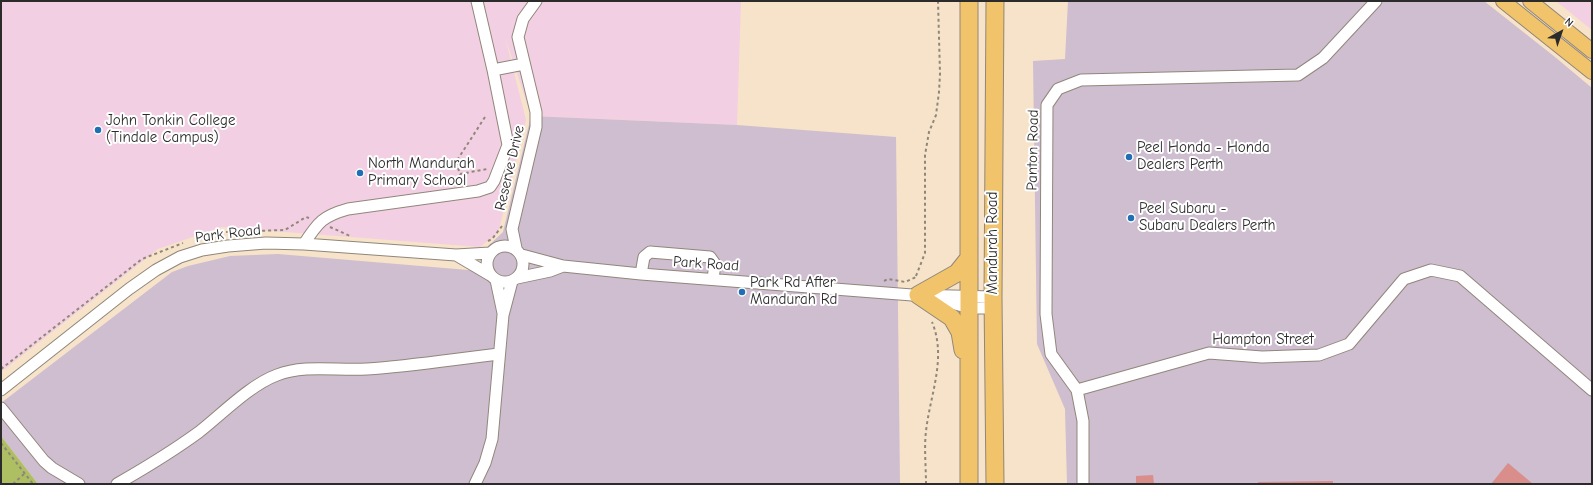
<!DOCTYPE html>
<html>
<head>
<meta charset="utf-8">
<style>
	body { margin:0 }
	#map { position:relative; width:1593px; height:485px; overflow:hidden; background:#f6e3ca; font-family:"Comic Neue",sans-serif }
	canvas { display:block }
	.frame { position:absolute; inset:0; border:2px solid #2b2b2b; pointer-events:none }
	.north { position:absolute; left:1541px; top:12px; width:40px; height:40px; -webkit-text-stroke:3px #fff; paint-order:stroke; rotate:40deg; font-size:11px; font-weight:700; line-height:16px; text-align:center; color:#2b2b2b }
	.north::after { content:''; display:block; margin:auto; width:14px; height:18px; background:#2b2b2b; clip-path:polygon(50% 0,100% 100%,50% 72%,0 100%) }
</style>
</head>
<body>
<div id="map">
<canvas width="1593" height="485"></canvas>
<div class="frame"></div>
<div class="north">N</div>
</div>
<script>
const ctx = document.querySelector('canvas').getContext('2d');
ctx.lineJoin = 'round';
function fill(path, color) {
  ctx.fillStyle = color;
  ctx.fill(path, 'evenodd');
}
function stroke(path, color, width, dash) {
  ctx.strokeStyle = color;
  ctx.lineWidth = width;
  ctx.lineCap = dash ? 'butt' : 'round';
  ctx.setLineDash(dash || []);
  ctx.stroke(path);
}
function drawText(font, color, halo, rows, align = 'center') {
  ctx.font = font + ' "Comic Neue",sans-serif';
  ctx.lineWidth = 4;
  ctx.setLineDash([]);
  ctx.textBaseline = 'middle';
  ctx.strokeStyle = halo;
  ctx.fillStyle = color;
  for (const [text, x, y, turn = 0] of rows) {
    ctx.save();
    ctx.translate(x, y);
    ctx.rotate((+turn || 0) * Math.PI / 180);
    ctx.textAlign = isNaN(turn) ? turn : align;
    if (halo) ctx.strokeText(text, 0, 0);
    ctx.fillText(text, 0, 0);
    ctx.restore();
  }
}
const built = new Path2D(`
	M1 1H741L737 125 531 116 505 37 526 120 498 233 480 247 221 227 158 249 1 372Z
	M1556 1H1592V30Z`);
const industrial = new Path2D(`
	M1068 1H1484L1555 57 1592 88V484H1067L1065 409 1037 344 1033 61 1065 59Z
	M531 116 737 125 896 137 900 484H38L1 436V403L172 272 188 266 230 256 278 254 480 271 483 251 503 232Z`);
const green = new Path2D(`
	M1 436 38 484H1Z`);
const building = new Path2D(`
	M1508 463 1533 484H1491Z
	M1153 475 1154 484H1136V476Z
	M1333 481V484H1258V482Z`);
const path = new Path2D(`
	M485 117 456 162 460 174 487 169
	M330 227 350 236
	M203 238 223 232 285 230 306 217 309 218
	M488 241 492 239 502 226
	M916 276 925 253V155L929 132 936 115 939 92 940 74 938 1
	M884 281 888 279 905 282 916 277
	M1 369 142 259 183 243
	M1 443 33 484
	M13 484 24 474
	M926 484C926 467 924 448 926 431 930 395 947 358 932 322`);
const minor = new Path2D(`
	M477 1 493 70
	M304 244C318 222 323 216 348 209L478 191 490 187 494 181 508 145 493 70 524 64
	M487 264a18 18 0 1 1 36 0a18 18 0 1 1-36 0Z
	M516 248 512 229 536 127V112L518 37 523 19 536 1
	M456 255 490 275
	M522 255 563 266 641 274 912 295 993 297
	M641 274 644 257 650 252 710 257 715 264 713 279
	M517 278 550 271 563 266
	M496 280 503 313
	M940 300 970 308H993
	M1 390 129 289 156 270 180 257 202 250 228 246 266 243 304 244 456 255 490 253
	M1077 390 1209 353 1262 357 1319 355 1349 344 1404 279 1431 270 1460 276 1592 390
	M1 408 44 461 52 468 79 484
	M117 484C145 468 173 451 199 432 222 414 250 385 277 375 305 364 337 371 367 369 411 366 455 359 499 354
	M475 484 485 463 492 439 503 315 512 281
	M1083 484V421L1077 390 1051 354 1046 314 1047 105 1058 89 1081 80 1298 75 1323 58 1376 1`);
const major = new Path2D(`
	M1503 1 1592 72
	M1530 1 1592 51`);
const highway = new Path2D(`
	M969 1V484
	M995 1 993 297 995 484
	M963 350 960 332 952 318 918 295 957 273 969 258`);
const markers = [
	[98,130,4,"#1f6fb2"],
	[1129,157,4,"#1f6fb2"],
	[360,173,4,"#1f6fb2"],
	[1131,218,4,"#1f6fb2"],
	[742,292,4,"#1f6fb2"]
];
const poiNames = [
	["John Tonkin College",106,121],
	["(Tindale Campus)",106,138],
	["Peel Honda - Honda",1137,148],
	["Dealers Perth",1137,165],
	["North Mandurah",368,164],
	["Primary School",368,181],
	["Peel Subaru -",1139,209],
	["Subaru Dealers Perth",1139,226],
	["Park Rd After",750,283],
	["Mandurah Rd",750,300]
];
const streetNames = [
	["Panton Road",1033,150,-89],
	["Reserve Drive",510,168,-77],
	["Park Road",228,234,-7],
	["Mandurah Road",993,243,-90],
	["Park Road",706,264,4],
	["Hampton Street",1263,340]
];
fill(built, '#f2cfe2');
fill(industrial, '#cfbdd0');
fill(green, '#adbf62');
fill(building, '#da8e8c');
stroke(minor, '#90877a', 13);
stroke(major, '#90877a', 16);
stroke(highway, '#90877a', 19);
stroke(path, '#90877a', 2, [3, 3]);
stroke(minor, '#fff', 11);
stroke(major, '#f1c36a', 14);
stroke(highway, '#f1c36a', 17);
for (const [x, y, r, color] of markers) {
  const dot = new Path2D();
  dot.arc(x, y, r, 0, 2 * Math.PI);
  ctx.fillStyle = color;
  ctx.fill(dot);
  stroke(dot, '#fff', 1.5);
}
drawText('15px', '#2b2b2b', '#fff', poiNames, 'left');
drawText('15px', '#2b2b2b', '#fff', streetNames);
</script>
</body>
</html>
